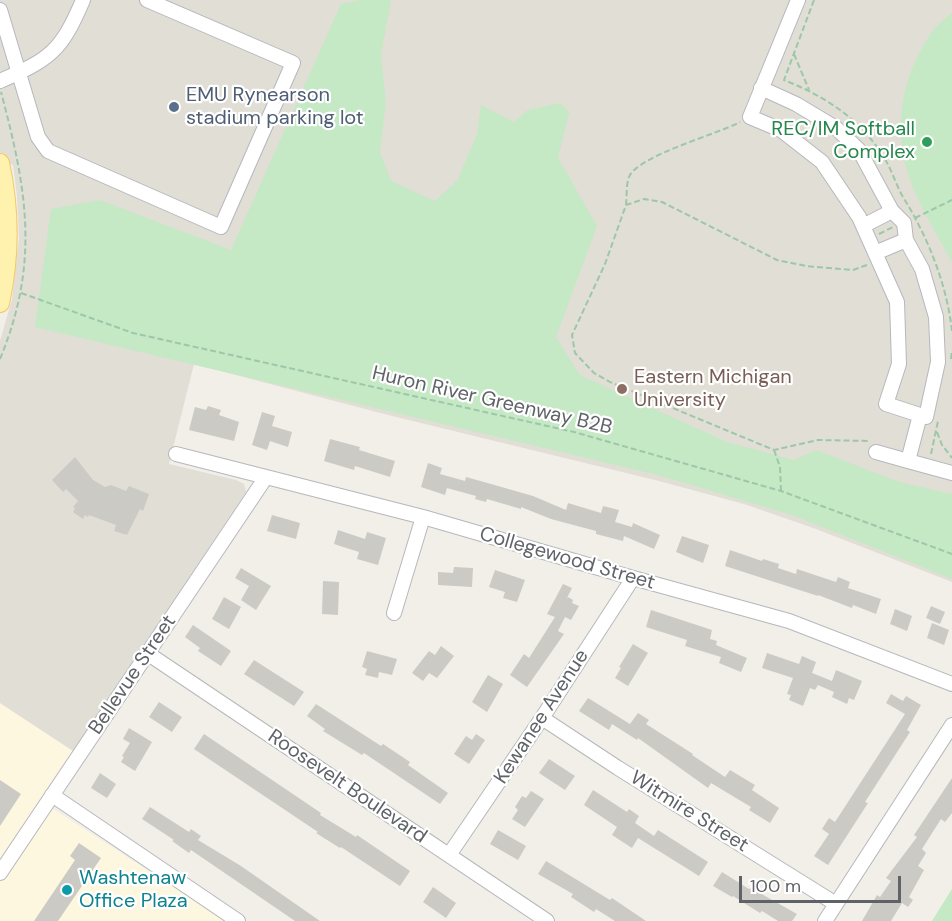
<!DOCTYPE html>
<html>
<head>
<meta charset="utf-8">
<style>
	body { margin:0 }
	#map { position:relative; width:952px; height:921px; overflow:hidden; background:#f1efe8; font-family:"DM Sans",sans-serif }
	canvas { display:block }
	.scale { position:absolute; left:739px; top:876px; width:162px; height:27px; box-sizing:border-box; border:3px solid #5f6368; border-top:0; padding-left:8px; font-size:18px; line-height:21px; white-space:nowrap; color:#5f6368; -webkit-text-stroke:4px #fff; paint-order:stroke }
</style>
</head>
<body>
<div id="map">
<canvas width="952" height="921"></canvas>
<div class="scale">100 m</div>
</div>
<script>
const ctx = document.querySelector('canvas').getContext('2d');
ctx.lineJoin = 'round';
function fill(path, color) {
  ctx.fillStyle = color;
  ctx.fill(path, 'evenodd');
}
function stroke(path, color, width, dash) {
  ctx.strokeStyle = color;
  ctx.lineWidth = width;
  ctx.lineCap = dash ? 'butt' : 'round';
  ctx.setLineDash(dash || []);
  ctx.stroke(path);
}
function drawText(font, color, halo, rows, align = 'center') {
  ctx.font = font + ' "DM Sans",sans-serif';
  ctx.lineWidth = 4.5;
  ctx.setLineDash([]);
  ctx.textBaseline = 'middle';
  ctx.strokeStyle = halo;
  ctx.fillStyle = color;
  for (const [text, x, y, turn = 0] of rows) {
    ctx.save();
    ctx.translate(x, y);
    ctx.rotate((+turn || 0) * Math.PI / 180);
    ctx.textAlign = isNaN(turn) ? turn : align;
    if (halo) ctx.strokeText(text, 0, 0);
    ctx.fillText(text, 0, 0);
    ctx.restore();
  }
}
const commercial = new Path2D(`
	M0 703 73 751 39 800 226 921H0Z`);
const education = new Path2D(`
	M0 0H952V582L816 529 744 504 655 480 388 415 194 364 169 464 236 480 244 484 246 492 73 751 0 703V341L12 299 19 238 17 196 13 165 0 160Z`);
const green = new Path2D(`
	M360 0H391L381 55 386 103 380 152 391 181 435 201 457 181 477 134 481 105 514 122 528 110 560 103 569 112 558 158 597 226 556 337 580 375 727 442 794 460 816 450 899 482 952 494V579L792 515 658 475 35 327 51 209 100 200 231 250 341 4Z
	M952 13V262C936 232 910 192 904 158 895 113 906 69 932 32 937 25 945 19 952 13Z
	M952 889V921H932Z`);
const building = new Path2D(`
	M208 406 221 410 219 415 239 422 234 441 189 430 195 407 206 410Z
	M262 412 275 416 272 426 292 432 288 447 270 441 267 450 252 445Z
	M330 439 360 447 359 450 395 461 390 477 355 466 354 470 324 461Z
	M75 457 93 480 105 487 111 485 126 491 129 486 149 494 143 511 140 509 127 535 114 531 116 525 89 515 88 517 85 515 83 519 73 512 75 508 73 507 78 501 66 489 63 492 52 480Z
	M428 463 442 468 440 474 465 481 466 477 491 484 533 496 566 510 568 503 601 513 603 506 619 510 615 522 632 527 633 523 660 535 654 549 624 536 623 541 596 534V531L551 519 521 507V509L487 499 486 502 475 499 476 496 447 488 445 495 421 487Z
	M272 515 300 523 296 539 267 531Z
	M338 530 365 539 367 532 386 538 378 565 357 559 359 552 334 544Z
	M682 536 709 545 703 563 676 552Z
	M730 550 762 561 763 559 779 564 778 568 796 574 797 569 836 582 838 577 850 582 848 588 881 599 876 614 853 605 852 608 818 595V596L725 566Z
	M454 567 473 568 472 587 438 585V572L453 573Z
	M241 568 271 586 256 610 241 600 249 586 235 578Z
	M495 570 525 580 517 602 503 598 505 592 489 587Z
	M323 581 339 582 338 615 322 614Z
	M563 584 572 588 566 600 568 597 573 600 572 603 579 606 571 620 565 617 558 631 564 634 527 687 510 675 524 654 529 658 555 617 547 614Z
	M224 597 241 607 229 629 212 619Z
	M931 606 945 612 940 624 926 618Z
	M895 609 912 616 907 631 890 624Z
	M651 610 712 630 710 639 717 641 716 645 747 658 741 672 719 663 721 657 685 646 687 640 646 627Z
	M932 623 949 630 944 645 927 638Z
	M193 625 231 651 221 666 198 651 200 648 185 637Z
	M633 644 648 653 628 686 615 678 621 668 619 667Z
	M441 646 454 656 437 678 429 673 423 681 412 673 429 651 435 655Z
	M367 651 397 659 392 675 379 672 378 678 365 675 367 669 362 667Z
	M767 653 799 664 802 656 816 662 812 673 832 681 836 670 862 681 854 700 849 698 847 704 832 697 834 692 818 685 815 690 810 688 803 706 789 700 791 695 787 694 793 678 762 668Z
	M254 660 304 692 294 706 244 674Z
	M488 675 503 684 487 712 472 702Z
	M891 694 903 701 906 696 921 705 907 730 910 732 865 802 868 803 828 865 814 856 829 834 822 829 829 818 835 822 905 714 886 703Z
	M588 698 630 724 638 713 649 720 646 724 693 754 692 755 725 777 730 770 755 785 752 790 779 808 770 823 749 810 751 807 711 783 708 788 638 738 637 740 612 724 609 730 579 711Z
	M159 702 182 717 172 732 149 717Z
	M316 704 381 746 383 744 410 762 408 765 448 793 440 804 364 753 362 755 323 731 325 729 307 716Z
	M129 728 152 742 135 771 121 762 124 757 122 756 130 743 123 739Z
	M204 734 321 813 320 815 356 837 357 835 410 871 400 886 341 847 340 848 316 833 318 832 194 749Z
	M476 734 485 740 469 764 454 754 466 736 472 740Z
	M549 759 575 776 565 790 539 773Z
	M100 773 116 784 107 798 91 788Z
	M952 778V813L945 822 941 819 922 849 926 853 918 866 924 870 909 897 913 900 908 907 902 903 891 921H862L877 895 880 897 891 881 886 878 917 837 914 835Z
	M0 780 21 794 0 826Z
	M593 790 627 812 629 809 639 816 635 823 654 836 658 830 708 862 699 876 638 838 632 848 612 835 617 827 584 805Z
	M531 791 544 799 525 827 512 819 518 810 515 807 522 796 526 798Z
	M150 807 189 832 191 829 201 836 198 840 241 866 320 921H295L191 850 189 853 172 841 174 840 142 819Z
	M498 830 526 846 518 860 490 844Z
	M79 843 101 858 58 921H34L75 860 70 856Z
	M546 861 610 900 612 898 646 921H615L596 909 594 912 571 897 573 894 538 874Z
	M722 872 749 889 751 888 797 914 792 921H778L762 911 760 913 733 896 732 897 713 886Z
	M433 887 456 903 446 918 423 902Z`);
const path = new Path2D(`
	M814 0 784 80C822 95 858 117 881 153 892 168 896 187 906 202 929 240 947 286 952 331
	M794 54 809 90
	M626 205C627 196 626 185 629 177 637 156 718 134 740 122
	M915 218 952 200
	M879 234 893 227
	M867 265 853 270 806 266 777 260 662 202 644 199 626 205 605 264 572 335 575 353 594 373 610 382 774 450 818 440 870 441
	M21 293 133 333 574 432 781 491 952 554
	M0 359C40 262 27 190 1 92
	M951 359 952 350
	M937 432 942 445 952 458
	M774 450 780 467 781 491
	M931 454 938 421`);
const minor = new Path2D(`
	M0 10 38 137 48 151 221 227 293 63 147 0
	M0 81C50 59 61 52 83 0
	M761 88 796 104 836 128 859 150 892 211 904 223 906 240 922 269 936 317 938 362 926 417 886 404 899 364 897 302 859 217 822 162 781 130 750 117 798 0
	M863 226 892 211
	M875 253 906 240
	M920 415 908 461 952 473
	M876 452 908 461
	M176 454 423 517 633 578 789 621 952 684
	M394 613 423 517
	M147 653 547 921
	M542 718 618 768 836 904
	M52 795 238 921
	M449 855 542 718 633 578
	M0 873 266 477
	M825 921 952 725`);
const major = new Path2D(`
	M0 163C10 209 10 258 0 303`);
const markers = [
	[174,107,6,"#5c6f8a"],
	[927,142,6,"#2e9e5b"],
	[622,389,6,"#8d6e63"],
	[67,890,6,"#0f9aa8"]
];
const serviceNames = [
	["EMU Rynearson",186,96],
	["stadium parking lot",186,119]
];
const leisureNames = [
	["REC/IM Softball",915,130],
	["Complex",915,153]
];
const educationNames = [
	["Eastern Michigan",634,378],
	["University",634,401]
];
const streetNames = [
	["Huron River Greenway B2B",492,401,13],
	["Collegewood Street",567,559,16],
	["Bellevue Street",133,675,-56],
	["Kewanee Avenue",542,717,-57],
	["Roosevelt Boulevard",347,787,34],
	["Witmire Street",689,812,32]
];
const cultureNames = [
	["Washtenaw",79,879],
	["Office Plaza",79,902]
];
fill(commercial, '#fef7e0');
fill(education, '#e1ded6');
fill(green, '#c5e8c5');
fill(building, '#cccac5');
stroke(minor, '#b5b8bc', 16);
stroke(major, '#f2c960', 20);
stroke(path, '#9cc7a9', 2, [6, 3]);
stroke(minor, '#fff', 14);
stroke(major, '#fff2af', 18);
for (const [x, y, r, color] of markers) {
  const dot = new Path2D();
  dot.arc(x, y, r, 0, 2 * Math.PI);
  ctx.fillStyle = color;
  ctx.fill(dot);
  stroke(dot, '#fff', 2);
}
drawText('20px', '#4e5e75', '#fff', serviceNames, 'left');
drawText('20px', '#27864d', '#fff', leisureNames, 'right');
drawText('20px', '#785e54', '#fff', educationNames, 'left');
drawText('20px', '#5f6368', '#fff', streetNames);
drawText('20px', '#0d838f', '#fff', cultureNames, 'left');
</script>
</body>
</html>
